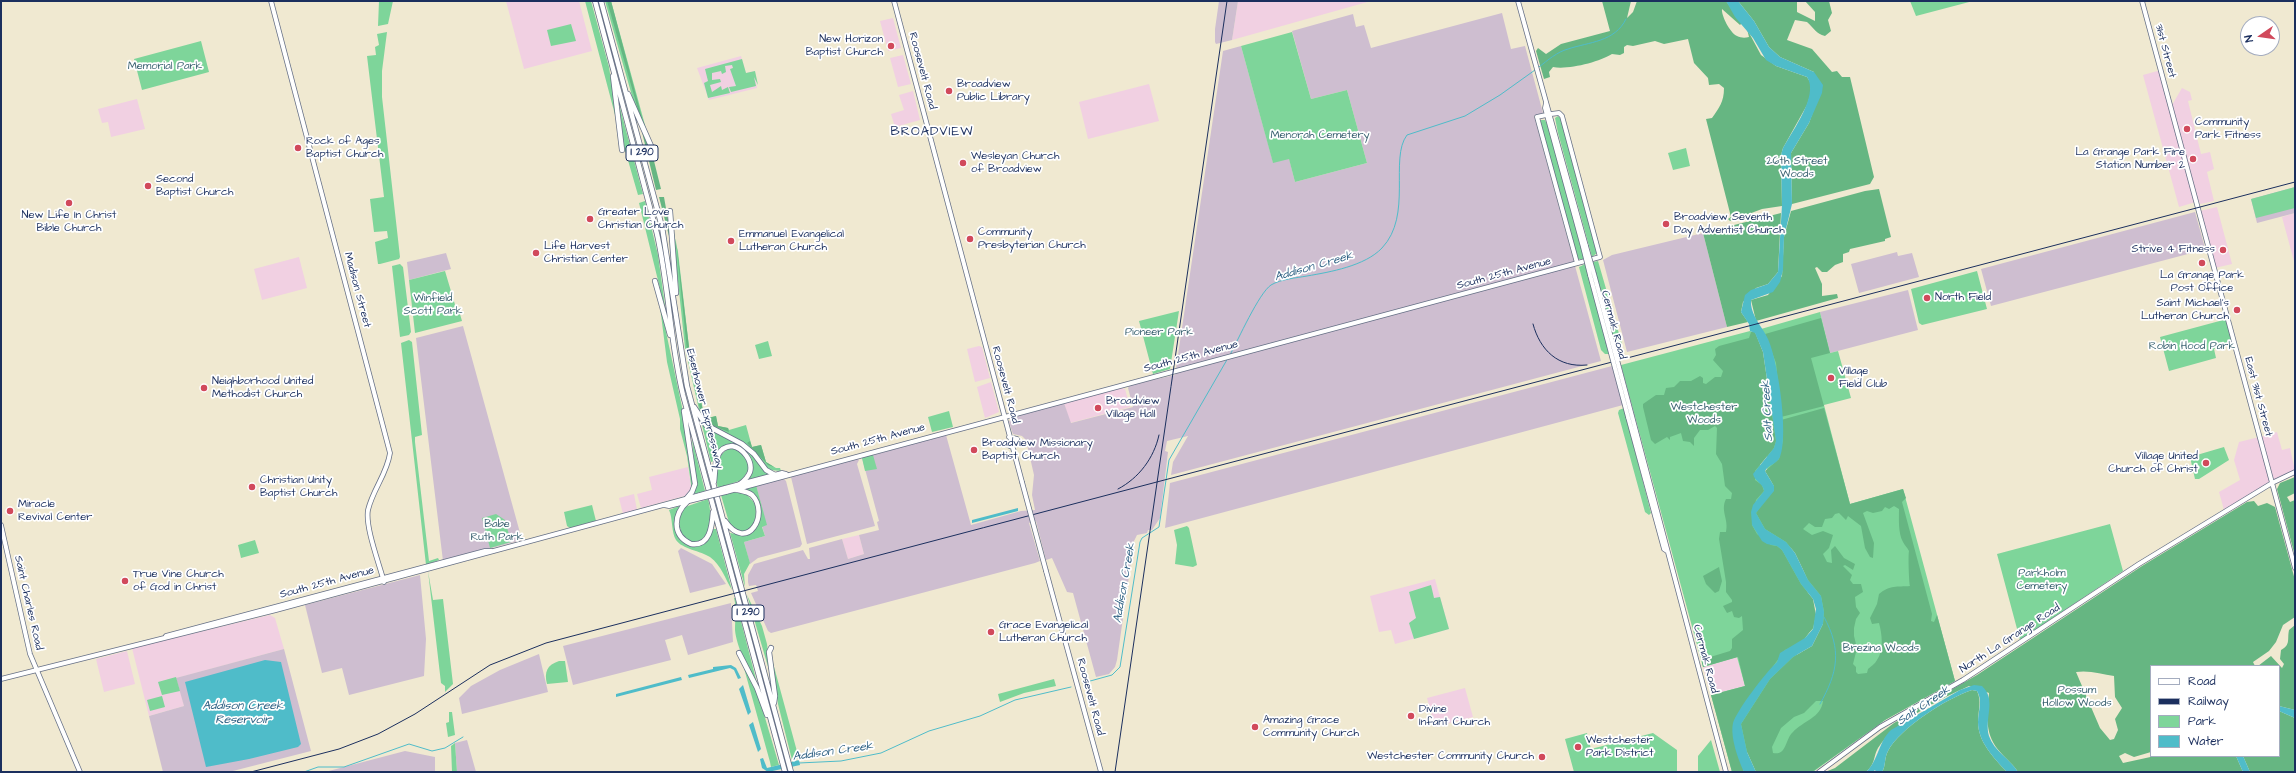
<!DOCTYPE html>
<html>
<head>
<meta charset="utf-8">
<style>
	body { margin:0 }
	#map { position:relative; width:2296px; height:773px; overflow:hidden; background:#f0e9d1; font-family:"Architects Daughter",sans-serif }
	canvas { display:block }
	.frame { position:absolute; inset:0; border:2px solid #1b2f5e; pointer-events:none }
	.legend { position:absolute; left:2150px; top:665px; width:130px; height:92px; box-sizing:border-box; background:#fff; border:1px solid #a4acbf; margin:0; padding:5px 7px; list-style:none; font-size:12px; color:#1b2f5e }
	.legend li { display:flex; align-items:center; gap:8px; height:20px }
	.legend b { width:20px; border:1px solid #a4acbf }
	.north { position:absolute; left:2240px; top:16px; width:40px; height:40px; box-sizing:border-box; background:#fff; border:1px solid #a4acbf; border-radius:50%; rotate:257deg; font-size:11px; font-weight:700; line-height:16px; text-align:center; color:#1b2f5e }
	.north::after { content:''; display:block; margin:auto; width:14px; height:18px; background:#d1495b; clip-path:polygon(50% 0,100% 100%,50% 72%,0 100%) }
</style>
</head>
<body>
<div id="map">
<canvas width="2296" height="773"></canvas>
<div class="frame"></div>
<ul class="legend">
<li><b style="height:5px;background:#fff"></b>Road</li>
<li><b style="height:5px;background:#1b2f5e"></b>Railway</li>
<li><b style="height:11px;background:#7ed59a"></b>Park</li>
<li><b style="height:11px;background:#4fbcc9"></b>Water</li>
</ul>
<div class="north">N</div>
</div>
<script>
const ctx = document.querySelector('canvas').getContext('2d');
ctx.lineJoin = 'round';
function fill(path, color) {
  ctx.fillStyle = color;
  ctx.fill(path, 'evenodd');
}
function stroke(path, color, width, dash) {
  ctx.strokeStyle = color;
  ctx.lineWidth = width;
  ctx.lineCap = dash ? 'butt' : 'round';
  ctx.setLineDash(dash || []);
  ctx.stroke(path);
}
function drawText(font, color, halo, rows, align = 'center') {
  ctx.font = font + ' "Architects Daughter",sans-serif';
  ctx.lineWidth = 3.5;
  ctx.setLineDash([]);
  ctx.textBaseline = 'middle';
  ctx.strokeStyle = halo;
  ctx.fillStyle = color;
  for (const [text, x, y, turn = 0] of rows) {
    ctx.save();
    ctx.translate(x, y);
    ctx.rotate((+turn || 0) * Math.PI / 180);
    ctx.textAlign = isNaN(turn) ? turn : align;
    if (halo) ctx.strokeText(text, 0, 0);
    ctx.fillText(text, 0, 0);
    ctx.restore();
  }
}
const built = new Path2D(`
	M506 1H579L592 51 524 69Z
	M1238 1H1371L1232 40Z
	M893 18 901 48 888 51 880 21Z
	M903 55 911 84 898 87 890 58Z
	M741 56 746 73 755 71 757 88 709 100 697 68Z
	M2161 70 2172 105 2182 88 2190 92 2192 100 2188 101 2201 154 2210 152 2214 169 2207 172 2214 201 2200 204 2199 201 2179 207 2143 75Z
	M1149 84 1159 121 1088 139 1079 102Z
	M913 91 920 120 895 127 891 114 904 110 899 95Z
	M137 99 145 129 111 137 108 122 102 123 98 109Z
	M2217 207 2232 264 2215 268 2200 211Z
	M2295 213V265L2282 217Z
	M299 257 307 288 262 300 254 269Z
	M979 346 982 347 990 378 975 382 967 349Z
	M991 382 999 412 985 418 977 387Z
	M1122 388 1125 389 1130 407 1070 423 1064 403Z
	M2277 432 2282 450 2290 448 2295 471 2273 482 2260 437Z
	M2259 437 2270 482 2224 510 2219 492 2240 480 2234 460 2239 442Z
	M688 467 692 491 688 495 641 508 637 494 652 490 649 477Z
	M634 494 637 510 623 514 619 498Z
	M859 535 864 554 848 559 842 539Z
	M1435 579 1449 629 1395 644 1391 630 1379 632 1370 596Z
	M270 615 275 618 284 649 177 678 184 706 149 716 132 648Z
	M127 651 135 684 104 692 96 659Z
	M1737 657 1745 686 1711 695 1703 667Z
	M1465 688 1473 717 1435 727 1427 698Z`);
const industrial = new Path2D(`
	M1219 1H1238L1232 40 1216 44 1215 42V29Z
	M1502 13 1511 49 1525 46 1543 113 1534 116 1601 361 1171 475 1173 462 1188 436 1167 441 1165 451 1168 452 1160 518 1152 530H1148L1147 533 1137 535 1134 541 1117 660 1115 667 1109 674 1096 677 1073 593 1067 592 1052 558 1046 560 1036 521 1029 523 1040 561 1035 563 771 633 768 631 751 593 758 591 756 585 749 586 748 582V575L754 564 803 550 808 559H810L809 548 842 539 848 559 864 554 859 535 879 530 877 522 879 521 862 458 946 435 971 525 1021 511 1035 510 1032 495 1034 475 1026 440 1022 436 1013 434 1009 422 1011 418 1064 403 1071 423 1133 407 1128 388 1130 385 1175 375 1223 51 1241 46 1273 162 1289 158 1295 182 1367 163 1347 90 1311 99 1292 31 1353 14 1356 27 1364 25 1371 48Z
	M2295 187V213L2257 223 2251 199Z
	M2195 212 2205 248 2203 250 1991 306 1981 269Z
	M1703 233 1727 327 1627 352 1603 260 1612 255Z
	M1897 252 1898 256 1912 253 1919 277 1859 293 1851 264Z
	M446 253 451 269 409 280 407 262Z
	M1908 290 1918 330 1830 353 1820 312Z
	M463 326 522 540 443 561 416 338Z
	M1612 366 1623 405 1165 528 1170 483Z
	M856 458 859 460 857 464 875 526 807 544 791 477Z
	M783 478 786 481 802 544 800 547 758 558 750 564 744 542 765 536 762 526 766 525 756 485Z
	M681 548 712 564 726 584 690 593 678 551Z
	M420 575 426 639 424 676 349 695 342 668 322 673 305 605Z
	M731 603 733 642 688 655 682 635 665 640 671 660 573 685 563 646Z
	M284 649 311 751 229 772H163L149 716 184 706 176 678Z
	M539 654 548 692 462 714 459 698 471 686 500 670Z
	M467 740 476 772H457L455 743Z
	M405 751 435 757V772H325Z`);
const green = new Path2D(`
	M379 1H393L388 24 378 26Z
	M585 1H591L609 67 619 130Z
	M605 1H611L648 136 636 110Z
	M1910 1H1973L1916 16Z
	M571 24 576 41 551 46 547 30Z
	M387 32 382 71V97L400 257 399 259 380 264H378L375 242 388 238 387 231 374 232 370 199 384 197 367 56 376 55 375 47 379 45 377 34Z
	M1292 32 1311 99 1347 90 1367 163 1295 182 1289 159 1273 163 1241 46Z
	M201 41 209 72 142 90 134 59Z
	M742 59 746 73 755 71 758 85 754 77 756 86 731 92 729 87 736 86 730 69 733 68 732 65 725 66 726 72 722 74 721 71 712 73V80L720 79 721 82 710 85 712 92 721 86 722 90 728 87 730 93 708 98 704 83 708 81 705 69Z
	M619 104 643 194 638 195 623 143Z
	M1558 116 1561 119 1597 253 1592 257 1558 133 1555 118Z
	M1541 120H1545L1548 126 1584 259H1577L1541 124Z
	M1686 148 1690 166 1673 170 1668 153Z
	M2295 187V208L2256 218 2251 199Z
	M645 201 658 255 666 313 639 203Z
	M672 224 678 252 689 347 704 414 708 418 716 416 718 426 728 428 729 430 746 425 752 447 761 445 766 462 776 468H780L781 471 769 470 745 444 709 426 700 414 685 348Z
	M1598 261 1622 344 1621 349 1617 352 1593 262Z
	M400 264 403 267 411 332 409 335 400 337 392 266Z
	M1585 264 1610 354H1605L1601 350 1579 267Z
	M445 271 456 308 458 307 462 321 415 333 409 280Z
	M1977 271 1987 309 1922 325 1919 323 1911 289Z
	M659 299 685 421 694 480 692 491 687 456 680 429V419L667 362Z
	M1179 311 1170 369 1153 374 1139 321Z
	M1820 312 1830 353 1838 351 1851 398 1824 405 1850 504 1903 489 1955 681 1885 720 1813 772H1756L1823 624 1767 468V339L1761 329Z
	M2227 319 2233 344 2214 349 2216 358 2169 371 2160 337Z
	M1750 331 1753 332 1760 465 1816 615 1813 629 1808 633 1741 765 1744 772H1732L1711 695 1745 686 1737 657 1703 667 1621 365Z
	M409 340 412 342 422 435 415 437V442L429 561 438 558 439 560 426 565 401 343Z
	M768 341 772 356 759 359 755 345Z
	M1624 408 1651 513 1649 515 1645 512 1618 413 1619 410Z
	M949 411 953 427 932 432 928 417Z
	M701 421 743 445 770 474 745 482 751 473 746 452 727 446 714 461 711 462Z
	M692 439 705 491 694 494 696 486Z
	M2224 447 2229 460 2199 479H2195L2190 457Z
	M728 449C740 447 748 458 749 469L742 480 718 488C715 476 715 456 728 449Z
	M869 455H873L877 469 865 471 862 458Z
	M756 485 767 525 762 527 765 536 744 542 750 563 744 574 745 587 730 533 743 535 755 528 758 502 743 489Z
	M729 492 745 493C749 497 753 500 755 505 758 514 754 534 741 532 738 531 733 528 730 526L721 495Z
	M708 499C722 555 668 555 682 508Z
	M592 505 596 521 570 528 567 526 564 512Z
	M682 505C673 514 676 523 679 535L698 546 713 529H716L732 590C725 579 722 566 710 557 701 551 682 549 676 540 671 532 673 518 669 510Z
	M496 514 505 520 511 542 490 548 482 518Z
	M2110 524 2123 571 2020 640 1997 554Z
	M1187 526 1189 528 1197 565 1193 567 1175 564 1177 545 1174 530Z
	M255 540 259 553 241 558 238 545Z
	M428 571 433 600 443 599 453 684 445 692V686L441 683Z
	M1431 585 1434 598 1440 597 1449 629 1414 639 1409 623 1416 618 1409 592Z
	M747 595 762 626 767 644 771 677Z
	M734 598H735L758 687C749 675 736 644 735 630 735 619 737 609 734 598Z
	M770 652 798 755 799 758 792 760 778 704Z
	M559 661H565L568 682 547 684C544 672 547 665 559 661Z
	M742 661 758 694 779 765 771 767 770 762Z
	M176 677 180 691 162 695 158 682Z
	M1054 679 1056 686 1024 693 1000 702 998 694Z
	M162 696 165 707 150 711 147 700Z
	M449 712H452L455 735 448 737 446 723 449 722Z
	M1587 733 1591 749 1653 733 1677 750V772H1574L1565 739Z
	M1711 740 1720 772H1698V756Z
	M455 743 457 772H452L451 746Z`);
const forest = new Path2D(`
	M607 1H611L645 129 639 113Z
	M1602 1H1631L1627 18 1633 12 1637 1H1726L1742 23 1740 25 1722 9C1721 15 1730 33 1737 36 1741 38 1745 38 1749 37L1747 29 1761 55 1776 66 1807 77 1810 82 1811 93 1807 105 1783 148 1781 155 1782 206 1762 209 1730 221 1728 219 1731 217 1706 119 1712 118C1719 108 1724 102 1724 88L1719 84 1709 85 1708 78 1694 63 1688 39 1664 44 1655 41 1633 46 1627 45 1624 47V53L1620 55 1612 54C1599 62 1568 70 1553 67L1549 72 1550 77 1544 79 1536 51 1538 48 1546 54 1561 44 1610 31Z
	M1738 1H1797V12L1815 21V12L1805 1H1829L1832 13 1828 20 1831 31 1825 36C1816 34 1814 28 1807 22L1795 20 1787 40 1812 49 1832 72 1837 71 1842 77H1850L1874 177 1870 184 1792 204 1791 153 1809 123 1814 109V72L1780 57 1769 47 1754 21Z
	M642 132 653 157 661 189 656 190Z
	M1879 189 1891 237 1885 239V241L1850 249 1849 252 1843 254V262L1835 265 1827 272H1822L1817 267 1815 268 1822 284V296L1837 294 1838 298 1756 321 1751 300 1768 295 1782 276 1784 237 1791 211 1865 191Z
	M659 197H664L671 237 669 236Z
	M1781 213 1778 272 1768 284 1756 288 1743 302 1741 312 1748 322 1727 327 1703 233Z
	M676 240 689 347 703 411 708 418 716 416 718 426 728 428 729 432 709 424 701 413 687 351Z
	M1821 318 1830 353 1811 358 1824 406 1781 417 1776 363 1765 334Z
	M1751 332H1755L1763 352 1776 441 1774 448 1755 471V480L1762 485 1764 491 1756 500 1752 525 1757 534 1771 545 1777 546 1782 550 1801 584 1813 599 1816 615 1813 628 1801 643 1785 650 1736 717 1733 729 1744 772H1732L1711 695 1745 686 1738 657 1703 667 1702 663 1707 658 1730 651 1732 648V639L1743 630 1742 616 1739 618 1734 617 1732 611 1727 613 1723 606 1732 602V600L1726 592V582L1719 539 1720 532H1726C1729 519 1720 511 1726 499H1731L1732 493 1725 486 1722 464 1716 454 1717 428 1715 426 1708 430H1700L1694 438V446L1690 442 1683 441 1681 433 1670 437V440L1667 437 1655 444 1651 440 1643 407V404L1656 395H1664L1666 388 1674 387 1680 381H1691L1700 376 1703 378V383L1706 384 1715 377H1721L1723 371 1713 360 1716 355 1715 349 1719 346 1749 338Z
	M1824 408 1850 504 1903 489 1906 498 1902 502 1932 614 1931 621 1934 622 1937 615 1955 681 1885 720 1812 772H1756L1747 752 1741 724 1770 679 1793 657 1812 646 1823 624 1824 612 1821 596 1808 580 1795 553 1786 542 1765 529 1756 513 1774 486 1765 471 1779 459 1783 440 1781 420ZM1894 506 1899 509C1899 519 1898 533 1903 542 1905 546 1907 547 1909 551 1908 555 1909 583 1910 586 1897 587 1890 585 1879 594L1877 604 1870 618 1872 624 1879 623C1882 634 1884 650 1877 660 1875 664 1871 666 1868 669L1867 673 1858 674 1856 672V667L1853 664 1857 648 1854 636V628L1856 619 1860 613 1856 607 1855 597 1863 592 1861 584H1853L1850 580 1852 575 1843 566 1845 565 1853 570 1855 564 1844 558 1835 546 1831 550 1832 563 1827 562 1823 554 1829 548 1833 535 1823 531 1812 535 1803 529 1809 523 1815 527H1822L1825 519 1832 518 1835 514 1839 513 1846 520 1848 516 1861 526 1865 548 1870 557 1873 558 1874 543 1863 513 1867 511 1873 513 1882 511 1885 507 1889 509ZM1816 701H1823C1821 718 1803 721 1793 732 1785 739 1787 756 1773 753L1772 747 1781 728 1794 717 1804 713Z
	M750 441 752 447 761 445 766 462 774 467 768 465 747 443Z
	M2295 477V493L2287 497 2290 502 2295 500V556L2277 489 2280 483Z
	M2254 501 2258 506 2267 503 2275 507 2295 580V617L2283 625 2276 642 2269 651 2253 662 2255 666H2151V752L2134 757 2125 753 2119 756 2123 763 2155 756H2236L2243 772H2018C2014 765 2006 759 2001 753 1984 735 1987 716 1989 693L1969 686C1942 698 1894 722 1878 748 1873 757 1876 763 1866 772H1825L1835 768 1894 723 1977 675 2142 566 2247 502ZM2076 672C2089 670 2102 674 2114 676L2115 697 2122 708 2115 719 2118 730 2114 739 2110 740 2100 728Z
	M1719 567 1722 581 1719 591 1715 593 1706 584 1703 576Z
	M2295 625V710L2279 706V666H2258L2271 656 2282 668 2284 664 2280 659 2281 650C2291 645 2287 639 2289 630Z
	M1972 690 1977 691C1982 701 1978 711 1978 722 1978 742 1994 758 2007 772H1882C1886 766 1884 758 1888 751 1900 728 1947 698 1972 690Z
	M2279 711 2295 718V772H2250L2243 756H2279Z`);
const water = new Path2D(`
	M1726 1H1738L1754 21 1769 47 1780 57 1814 72 1823 85 1822 93 1809 123 1791 153 1792 204 1784 237 1783 270 1780 282 1773 292 1751 300C1750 315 1762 326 1768 339 1778 361 1789 435 1780 457 1777 464 1768 465 1765 471L1774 486V491L1756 513 1765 529 1786 542 1795 553 1808 580 1821 596 1824 612 1823 624 1812 646 1793 657 1770 679 1741 724 1747 752 1756 772H1744C1738 759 1730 737 1733 723 1737 710 1766 672 1777 662L1780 653 1805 638 1813 629 1816 609 1813 599 1801 584 1782 550 1777 546 1767 544 1762 541 1752 525 1751 512 1753 505 1764 491C1763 483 1755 482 1753 474L1774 448 1776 441 1763 352 1755 333 1750 331 1749 324 1741 312 1745 295 1751 290 1768 284 1778 272 1782 205 1781 155 1783 148C1793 130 1819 95 1807 77L1776 66 1766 60 1753 38 1735 17Z
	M1018 508V511L972 523V520Z
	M265 660 281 662 301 744 298 747 249 759 206 767 185 682Z
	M731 665 736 668 741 678 738 679 734 670 730 668 689 678 688 675 713 669V667Z
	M681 677 682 680 616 697V694Z
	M743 685 751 712 748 715 739 689Z
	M1974 685 1982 686C1997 700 1984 718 1989 736 1994 751 2010 759 2018 772H2007C1994 758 1978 742 1978 722 1978 711 1983 701 1977 691L1972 690C1947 698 1900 728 1888 751 1884 758 1886 766 1882 772H1876L1875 770 1873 772H1866C1879 760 1878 742 1891 730L1960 690Z
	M2279 706 2295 710V718L2279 711Z
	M753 722 761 749 758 752 749 725Z
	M2236 756H2243L2250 772H2243Z
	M763 758 767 768 799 760 800 765 768 772 762 768 760 759Z`);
const stream = new Path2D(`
	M1539 67C1548 60 1557 52 1568 49 1589 42 1615 42 1626 19
	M1230 355C1238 340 1259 293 1271 285 1281 279 1296 278 1307 276 1330 272 1365 266 1382 248 1413 215 1389 159 1407 135L1465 116 1500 95 1535 70
	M1083 683 1112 675 1120 667 1140 542 1142 538 1159 527 1169 460 1228 358
	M1820 704C1838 672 1842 650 1824 617
	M799 763 841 761 881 753 929 731 980 716 1015 700 1071 687
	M304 772 318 767H344L409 744 432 751 445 748 463 737`);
const major = new Path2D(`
	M271 1 390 453C387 474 373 489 368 510 365 527 379 563 384 582
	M894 1 1022 482
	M1518 1 1586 246
	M2142 1 2295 568
	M1546 103 1545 108 1583 247
	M1546 115 1537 117 1577 263
	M1594 274 1612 341
	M1590 275 1608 342
	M1632 416 1726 772
	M1628 417 1664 549 1667 551
	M1009 437 1017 439 1012 447
	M1003 443 1012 447
	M725 488 782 473 786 474
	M726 492 1600 257 1562 116 1559 113 1551 114
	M664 505 669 506 701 498
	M1 525 30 654 80 772
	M1046 571 1101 772
	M166 636 485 551H492
	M1 679 276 610 700 495
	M1819 772 1880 727 1963 680 2139 564 2272 483 2295 472`);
const highway = new Path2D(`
	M595 1 657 234C669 287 670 342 683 395L785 772
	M601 1 662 227 687 386 791 772
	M613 76 622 150
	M628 94 655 155
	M670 211 676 293
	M655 281 670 335
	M694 407 706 425 742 444 754 454 766 470 775 475
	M684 411 695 484 692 492 687 498
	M714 482C716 468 713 447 732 446 743 448 753 461 750 472 748 477 744 481 740 484
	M687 502C674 514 671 535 691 544 710 547 712 526 713 512
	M725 521C748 554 770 513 752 495 747 491 740 491 734 489
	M771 648 769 652 775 696 774 703
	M739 653 757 688 767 715`);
const rail = new Path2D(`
	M1533 324C1540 350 1558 368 1587 365
	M1118 489C1139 478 1154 458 1159 435
	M251 772 339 749 378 734 415 714 490 665 546 643 2295 182
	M1115 772 1227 1`);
const majorBridge = new Path2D(`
	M1586 246 1594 274
	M1583 247 1590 275
	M1612 341 1632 416
	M1608 342 1628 417
	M1022 482 1046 571
	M700 495 725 488
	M701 498 726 492`);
const markers = [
	[891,46,4,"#d1495b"],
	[949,91,4,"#d1495b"],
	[2187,129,4,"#d1495b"],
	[298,148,4,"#d1495b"],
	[2193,159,4,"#d1495b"],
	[963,163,4,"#d1495b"],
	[148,186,4,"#d1495b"],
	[69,203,4,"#d1495b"],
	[590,219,4,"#d1495b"],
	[1666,224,4,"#d1495b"],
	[970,239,4,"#d1495b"],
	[731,241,4,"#d1495b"],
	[2223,250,4,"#d1495b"],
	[536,253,4,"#d1495b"],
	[2202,263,4,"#d1495b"],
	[1927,298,4,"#d1495b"],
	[2237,310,4,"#d1495b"],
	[1831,378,4,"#d1495b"],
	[204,388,4,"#d1495b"],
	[1098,408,4,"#d1495b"],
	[974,450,4,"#d1495b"],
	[2206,463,4,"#d1495b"],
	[252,487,4,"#d1495b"],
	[10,511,4,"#d1495b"],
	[125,581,4,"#d1495b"],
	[991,632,4,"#d1495b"],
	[1411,716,4,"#d1495b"],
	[1255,727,4,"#d1495b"],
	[1578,747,4,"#d1495b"],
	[1542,757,4,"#d1495b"]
];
const shields = [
	[642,153,32],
	[748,613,32]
];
const shieldNames = [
	["I 290",642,153],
	["I 290",748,613]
];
const poiNames = [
	["New Horizon",883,40,"right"],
	["Baptist Church",883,53,"right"],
	["Broadview",957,85],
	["Public Library",957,98],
	["Community",2195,123],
	["Park Fitness",2195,136],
	["Rock of Ages",306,142],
	["Baptist Church",306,155],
	["La Grange Park Fire",2185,153,"right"],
	["Station Number 2",2185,166,"right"],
	["Wesleyan Church",971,157],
	["of Broadview",971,170],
	["Second",156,180],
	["Baptist Church",156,193],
	["Greater Love",598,213],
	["Christian Church",598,226],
	["New Life In Christ",69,216,"center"],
	["Bible Church",69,229,"center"],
	["Broadview Seventh",1674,218],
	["Day Adventist Church",1674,231],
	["Community",978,233],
	["Presbyterian Church",978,246],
	["Emmanuel Evangelical",739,235],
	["Lutheran Church",739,248],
	["Life Harvest",544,247],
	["Christian Center",544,260],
	["Strive 4 Fitness",2215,250,"right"],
	["La Grange Park",2202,276,"center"],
	["Post Office",2202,289,"center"],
	["North Field",1935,298],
	["Saint Michael's",2229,304,"right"],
	["Lutheran Church",2229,317,"right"],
	["Village",1839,372],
	["Field Club",1839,385],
	["Neighborhood United",212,382],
	["Methodist Church",212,395],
	["Broadview",1106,402],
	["Village Hall",1106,415],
	["Broadview Missionary",982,444],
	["Baptist Church",982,457],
	["Village United",2198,457,"right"],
	["Church of Christ",2198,470,"right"],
	["Christian Unity",260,481],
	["Baptist Church",260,494],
	["Miracle",18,505],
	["Revival Center",18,518],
	["True Vine Church",133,575],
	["of God in Christ",133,588],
	["Grace Evangelical",999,626],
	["Lutheran Church",999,639],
	["Divine",1419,710],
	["Infant Church",1419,723],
	["Amazing Grace",1263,721],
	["Community Church",1263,734],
	["Westchester",1586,741],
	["Park District",1586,754],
	["Westchester Community Church",1534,757,"right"]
];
const streetNames = [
	["31st Street",2165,51,75],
	["Roosevelt Road",922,71,75],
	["South 25th Avenue",1504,274,-15],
	["Madison Street",357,290,75],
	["Cermak Road",1613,325,75],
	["South 25th Avenue",1191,357,-15],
	["Roosevelt Road",1005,385,75],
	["East 31st Street",2258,397,75],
	["Eisenhower Expressway",704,409,76],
	["South 25th Avenue",878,440,-15],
	["South 25th Avenue",327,583,-15],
	["Saint Charles Road",28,603,77],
	["North La Grange Road",2010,639,-33],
	["Cermak Road",1705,659,75],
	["Roosevelt Road",1090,697,75]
];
const parkNames = [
	["Memorial Park",165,67],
	["Menorah Cemetery",1320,136],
	["26th Street",1797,162],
	["Woods",1797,175],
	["Winfield",433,299],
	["Scott Park",433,312],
	["Pioneer Park",1159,333],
	["Robin Hood Park",2192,347],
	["Westchester",1704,408],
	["Woods",1704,421],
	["Babe",497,525],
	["Ruth Park",497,538],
	["Parkholm",2042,574],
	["Cemetery",2042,587],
	["Brezina Woods",1881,649],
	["Possum",2077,691],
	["Hollow Woods",2077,704]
];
const waterNames = [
	["Addison Creek",1314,267,-16],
	["Salt Creek",1768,411,-93],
	["Addison Creek",1125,583,-80],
	["Addison Creek",243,706],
	["Reservoir",243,720],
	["Salt Creek",1924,706,-34],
	["Addison Creek",833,752,-8]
];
const quarterNames = [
	["BROADVIEW",932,132]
];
fill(built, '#f1d0e2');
fill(industrial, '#cebed0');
fill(green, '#7ed59a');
fill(forest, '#66b682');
fill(water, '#4fbcc9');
stroke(stream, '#4fbcc9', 1);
stroke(major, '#667086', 5.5);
stroke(highway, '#667086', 6);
stroke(major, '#fff', 4);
stroke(highway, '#fff', 4.5);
stroke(rail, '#1b2f5e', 1);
stroke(majorBridge, '#667086', 5.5, []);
stroke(majorBridge, '#fff', 4);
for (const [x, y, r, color] of markers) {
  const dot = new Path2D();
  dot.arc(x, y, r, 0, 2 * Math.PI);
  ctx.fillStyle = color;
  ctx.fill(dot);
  stroke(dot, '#fff', 1.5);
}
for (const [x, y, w] of shields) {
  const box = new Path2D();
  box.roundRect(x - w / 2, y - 8, w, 16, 3);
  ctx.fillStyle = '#fff';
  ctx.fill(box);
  stroke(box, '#1b2f5e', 1);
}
drawText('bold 10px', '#1b2f5e', null, shieldNames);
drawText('11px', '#1b2f5e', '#fff', poiNames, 'left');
drawText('11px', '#1b2f5e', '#fff', streetNames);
drawText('11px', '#396170', '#fff', parkNames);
drawText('italic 12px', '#2d6083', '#fff', waterNames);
ctx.letterSpacing = '1px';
drawText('13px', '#1b2f5e', '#fff', quarterNames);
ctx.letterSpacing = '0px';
</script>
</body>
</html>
